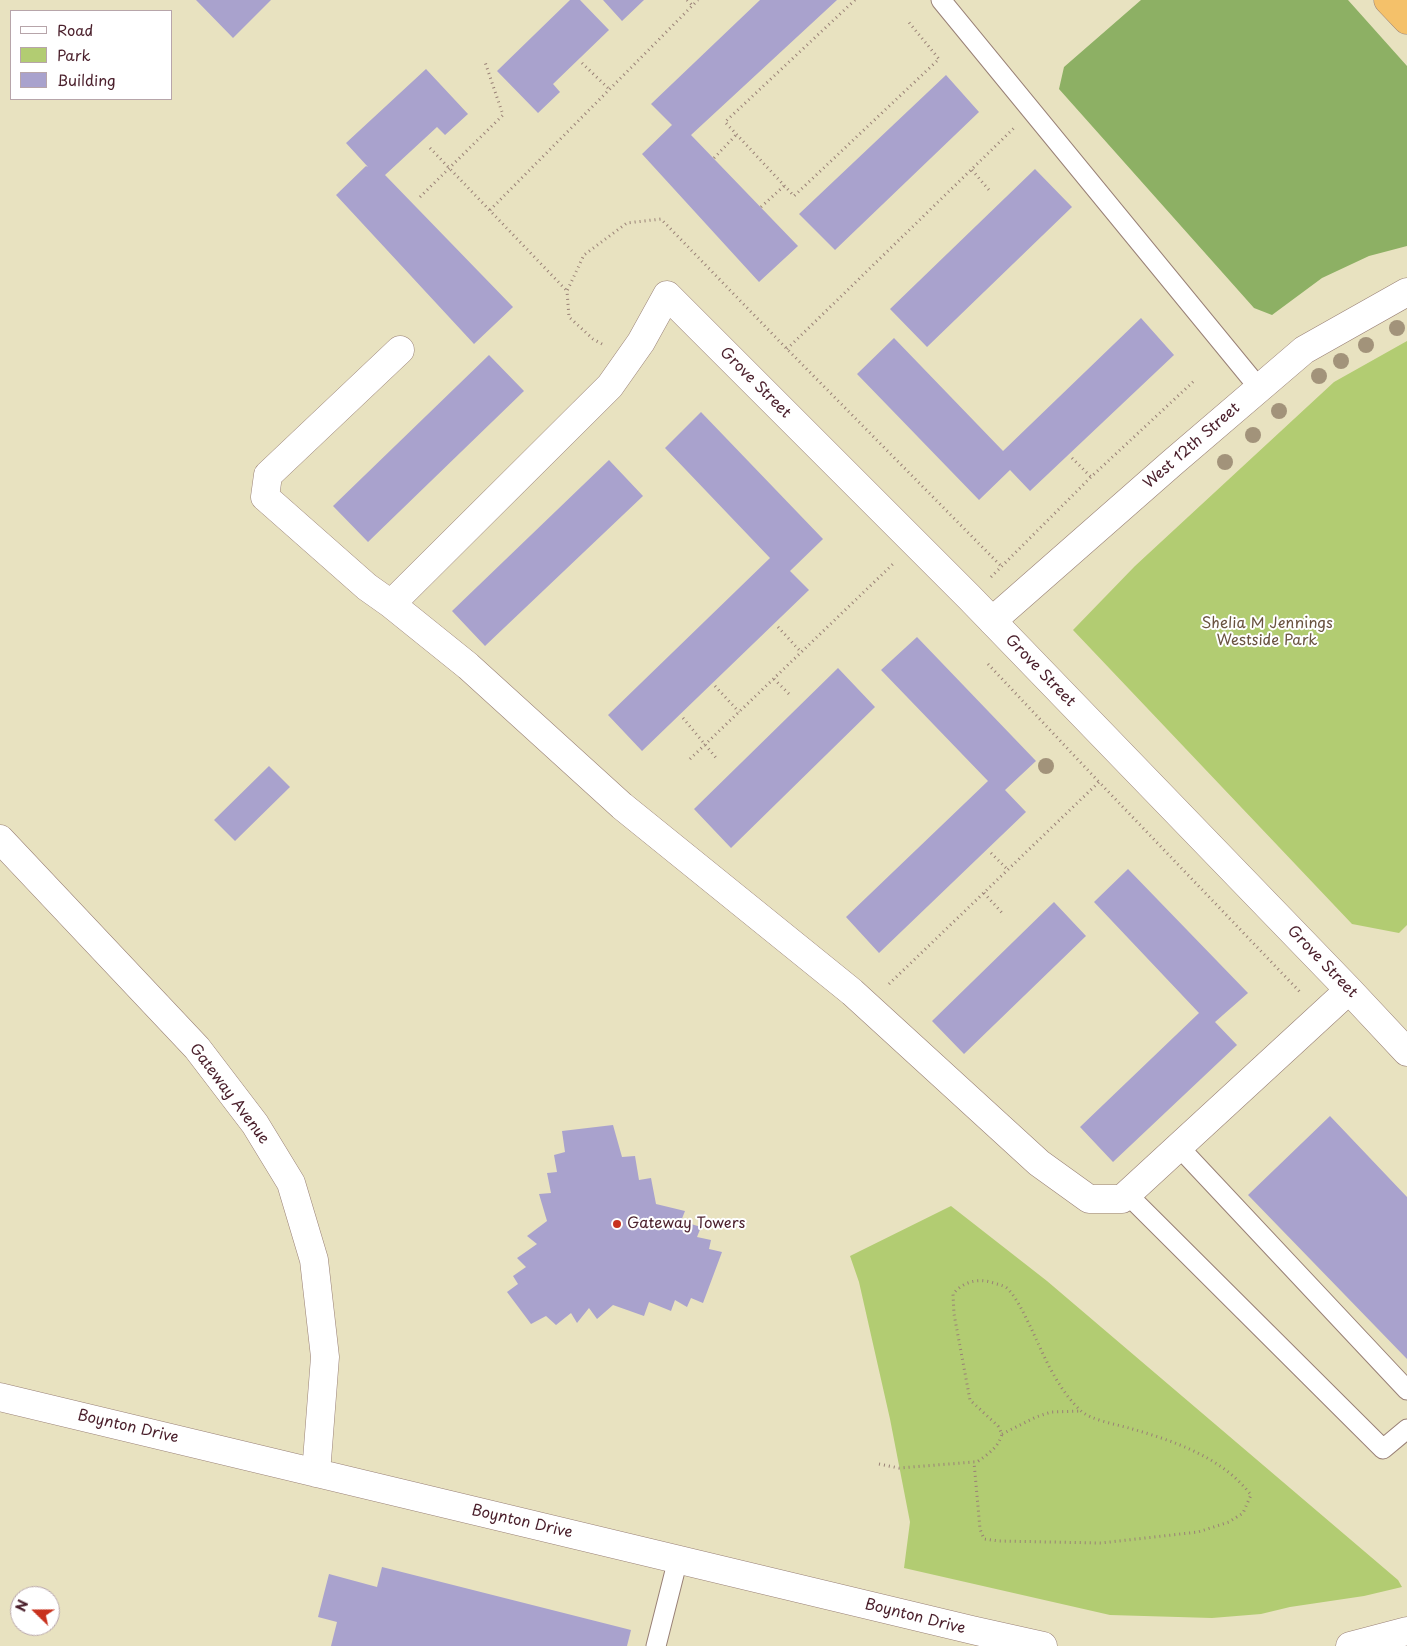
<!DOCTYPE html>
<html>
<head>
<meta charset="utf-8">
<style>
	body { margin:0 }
	#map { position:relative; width:1407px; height:1646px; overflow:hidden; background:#e8e2c0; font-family:"Playpen Sans",sans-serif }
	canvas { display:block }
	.legend { position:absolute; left:10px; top:10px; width:162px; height:90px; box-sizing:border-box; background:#fff; border:1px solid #b7a5aa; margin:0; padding:6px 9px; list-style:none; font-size:15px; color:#4a1f2b }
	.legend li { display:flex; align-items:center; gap:10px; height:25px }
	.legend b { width:25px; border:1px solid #b7a5aa }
	.north { position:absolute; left:10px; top:1586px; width:50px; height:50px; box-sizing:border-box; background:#fff; border:1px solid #b7a5aa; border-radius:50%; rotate:292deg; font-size:14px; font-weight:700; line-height:20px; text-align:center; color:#4a1f2b }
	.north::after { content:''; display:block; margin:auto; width:18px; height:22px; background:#c8321e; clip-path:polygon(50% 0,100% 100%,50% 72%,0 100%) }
</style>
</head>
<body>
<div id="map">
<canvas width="1407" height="1646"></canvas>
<ul class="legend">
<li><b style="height:6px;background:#fff"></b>Road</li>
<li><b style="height:14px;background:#b2cc72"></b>Park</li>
<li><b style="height:14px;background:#a9a2cd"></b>Building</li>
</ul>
<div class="north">N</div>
</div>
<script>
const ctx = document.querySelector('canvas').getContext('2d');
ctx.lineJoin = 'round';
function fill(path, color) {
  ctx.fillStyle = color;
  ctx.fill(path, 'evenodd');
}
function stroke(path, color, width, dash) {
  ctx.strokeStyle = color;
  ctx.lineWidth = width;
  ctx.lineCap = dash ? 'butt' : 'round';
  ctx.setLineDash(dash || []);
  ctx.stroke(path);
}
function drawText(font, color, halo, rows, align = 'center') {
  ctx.font = font + ' "Playpen Sans",sans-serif';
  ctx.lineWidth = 4;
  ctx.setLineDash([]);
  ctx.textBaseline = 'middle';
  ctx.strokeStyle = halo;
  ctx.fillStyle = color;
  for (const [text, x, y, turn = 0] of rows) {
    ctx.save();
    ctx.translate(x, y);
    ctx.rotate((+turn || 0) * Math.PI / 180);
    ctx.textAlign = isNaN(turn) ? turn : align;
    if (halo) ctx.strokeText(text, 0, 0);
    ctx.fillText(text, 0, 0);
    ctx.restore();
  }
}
const green = new Path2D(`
	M1407 341V925L1399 933 1352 924 1073 630 1135 566 1334 382Z
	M951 1206 1047 1281 1398 1580 1402 1587 1364 1596 1290 1607 1261 1614 1212 1618 1110 1615 904 1568 910 1522 890 1419 859 1282 850 1256Z`);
const forest = new Path2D(`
	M1141 0H1348L1407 66V246L1369 256 1322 278 1272 315 1254 308 1059 89 1064 67Z`);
const building = new Path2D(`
	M196 0H271L233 38Z
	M570 0H580L609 30 553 84 560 92 538 113 497 71Z
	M603 0H644L622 21Z
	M760 0H837L691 135 798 246 759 282 642 154 672 125 651 104Z
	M426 69 468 114 445 135 437 127 385 175 513 307 474 344 336 195 366 166 368 167 346 143Z
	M946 75 979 112 835 250 799 214Z
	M1035 169 1072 207 927 347 890 309Z
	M1141 318 1174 355 1030 491 1010 470 979 500 857 374 894 338 1003 451Z
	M489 355 524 391 368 542 333 506Z
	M701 412 823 539 790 571 809 590 642 751 608 715 770 558 665 448Z
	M609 460 643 496 485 646 452 611Z
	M917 637 1036 761 1005 790 1026 812 879 953 846 917 988 781 881 670Z
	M838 668 875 707 731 848 694 809Z
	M269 766 290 787 235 841 214 820Z
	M1128 869 1248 993 1215 1022 1237 1045 1113 1162 1080 1127 1199 1013 1094 902Z
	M1054 902 1086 936 964 1054 932 1021Z
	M1330 1116 1407 1197V1359L1248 1195Z
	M613 1125 622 1157 635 1156 639 1180 651 1178 656 1204 685 1211 681 1221 701 1227 697 1237 711 1240 709 1249 722 1252 703 1303 691 1298 687 1307 675 1300 671 1311 649 1302 644 1316 613 1305 597 1319 589 1308 577 1323 571 1313 556 1325 546 1316 531 1324 507 1292 518 1284 513 1276 526 1267 517 1258 537 1244 527 1236 547 1221 539 1194 551 1193 547 1173 557 1172 554 1155 565 1152 562 1131Z
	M382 1567 631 1630 627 1646H331L337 1622 318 1617 329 1574 377 1587Z`);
const path = new Path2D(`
	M687 0 692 5
	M855 0 725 122 794 196 939 59 907 20
	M582 63 609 89
	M430 148 567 291
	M714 158 736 135
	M972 170 989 190
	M420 197 503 115 485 62
	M761 207 784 186
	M490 210 698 0
	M602 344 593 339 569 317 567 291 584 255 627 223 661 219 787 349 1002 567
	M787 349 1014 128
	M1072 458 1091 477
	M991 577 1091 477 1194 381
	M778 627 801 652
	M988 664 1099 782
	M774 679 790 695
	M715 686 739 712
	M683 718 717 759
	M690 759 893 564
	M991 853 1008 870
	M984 893 1004 915
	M889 984 1099 782 1301 993
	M1002 1434 1036 1417 1051 1412 1081 1411
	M879 1464 899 1468 974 1462H977C988 1454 998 1448 1002 1434L998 1426 970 1400 954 1314 953 1294C964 1281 978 1278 994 1283 999 1285 1004 1285 1008 1289 1018 1300 1024 1314 1031 1328 1044 1356 1057 1388 1080 1410 1090 1420 1115 1424 1129 1428 1174 1441 1222 1457 1251 1495L1243 1513 1229 1522 1198 1532 1101 1543 999 1541 984 1539 980 1529 974 1462`);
const service = new Path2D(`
	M941 0 1259 388
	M1179 1147 1407 1390
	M1127 1194 1383 1449 1407 1429
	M656 1646 678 1559`);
const minor = new Path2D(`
	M391 604 367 587 265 497 268 475 400 350
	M992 621 1172 463 1304 350 1407 292
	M0 839 197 1048 255 1124 291 1183 314 1260 325 1357 316 1473
	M1349 990 1122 1199H1089L1039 1163 852 992 622 806 468 666 391 604 610 386 641 342 667 295 970 598 1349 990 1407 1052
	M0 1397 972 1630 1043 1646
	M1350 1646 1407 1631`);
const motorway = new Path2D(`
	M1388 0 1407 20`);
const trees = [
	[1397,328],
	[1366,345],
	[1341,361],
	[1319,376],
	[1279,411],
	[1253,435],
	[1225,462],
	[1046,766]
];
const markers = [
	[617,1224,5,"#c8321e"]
];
const streetNames = [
	["Grove Street",755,383,45],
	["West 12th Street",1192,446,-41],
	["Grove Street",1040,671,46],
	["Grove Street",1322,962,46],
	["Gateway Avenue",229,1094,53],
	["Boynton Drive",128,1427,13],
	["Boynton Drive",522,1522,13],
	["Boynton Drive",915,1617,14]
];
const parkNames = [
	["Shelia M Jennings",1267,624],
	["Westside Park",1267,641]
];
const poiNames = [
	["Gateway Towers",627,1224]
];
fill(green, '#b2cc72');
fill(forest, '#8db064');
fill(building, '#a9a2cd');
stroke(service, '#998076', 21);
stroke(minor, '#998076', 29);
stroke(motorway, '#998076', 29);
stroke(path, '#998076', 3, [1, 4]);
stroke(service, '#fff', 19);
stroke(minor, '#fff', 28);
stroke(motorway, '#f4c16a', 28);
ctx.fillStyle = '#a2937a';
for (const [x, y] of trees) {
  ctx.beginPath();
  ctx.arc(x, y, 8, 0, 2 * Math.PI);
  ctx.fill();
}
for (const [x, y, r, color] of markers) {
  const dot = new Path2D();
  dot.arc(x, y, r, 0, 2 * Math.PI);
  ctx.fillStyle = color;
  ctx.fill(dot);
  stroke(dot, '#fff', 2);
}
drawText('15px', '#4a1f2b', '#fff', streetNames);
drawText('15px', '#695340', '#fff', parkNames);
drawText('15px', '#4a1f2b', '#fff', poiNames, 'left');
</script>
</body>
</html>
